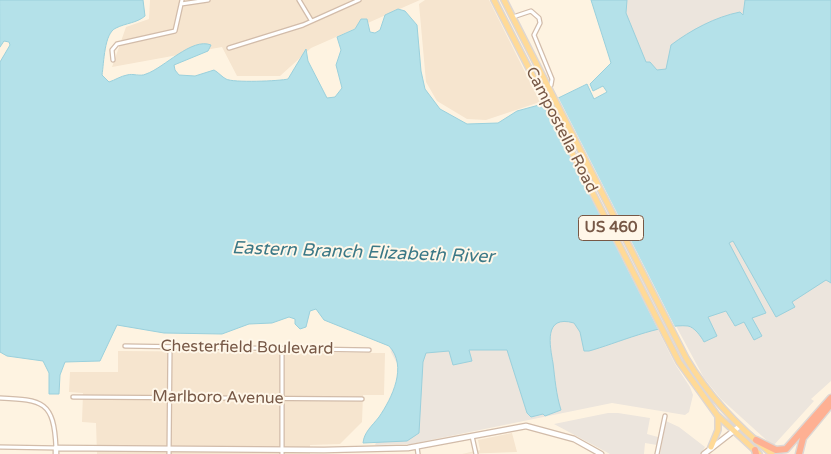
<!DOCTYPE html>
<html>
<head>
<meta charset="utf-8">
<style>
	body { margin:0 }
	canvas { display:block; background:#fef3e1 }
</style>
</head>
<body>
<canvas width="831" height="454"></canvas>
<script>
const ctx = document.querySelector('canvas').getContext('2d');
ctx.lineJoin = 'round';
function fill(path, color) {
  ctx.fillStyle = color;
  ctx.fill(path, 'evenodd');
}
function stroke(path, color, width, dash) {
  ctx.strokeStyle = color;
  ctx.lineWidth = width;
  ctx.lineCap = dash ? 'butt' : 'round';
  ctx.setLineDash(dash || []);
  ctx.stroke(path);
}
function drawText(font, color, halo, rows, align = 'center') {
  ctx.font = font + ' "Varela Round",sans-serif';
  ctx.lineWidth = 4;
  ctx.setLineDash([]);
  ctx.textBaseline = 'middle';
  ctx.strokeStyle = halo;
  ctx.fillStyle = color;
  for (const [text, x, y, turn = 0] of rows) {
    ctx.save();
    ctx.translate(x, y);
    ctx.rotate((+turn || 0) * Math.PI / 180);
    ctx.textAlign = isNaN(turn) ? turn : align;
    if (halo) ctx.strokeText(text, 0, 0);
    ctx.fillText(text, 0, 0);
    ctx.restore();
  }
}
const residential = new Path2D(`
	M150 0H420L311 48 280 76H237L222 47 112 67 126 27 149 19Z
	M425 0H489L540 102 486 120 467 119 437 101 426 82 419 4Z
	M118 351 385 353 384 395H363L362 422 340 444 310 445V454H97L96 423 82 422 83 393 69 392 70 372H118Z
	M512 433 517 452 462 454 480 450 478 440Z`);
const industrial = new Path2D(`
	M593 0H831L638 155Z
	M831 209V381L811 399 814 401 773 446 721 399 704 378 676 326 729 243Z
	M633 280 675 364 690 387 693 395 689 412 685 415 612 403 411 444 375 445 404 377 391 352 381 293Z
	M608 413H618L650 418 647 434 658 437 657 445 645 443 644 454H610L554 424Z
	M666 421 679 427 705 447 701 454H660Z`);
const water = new Path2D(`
	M0 0H143L145 16C137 23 126 23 116 28 104 33 104 63 102 75L109 82C115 80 121 76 127 75 133 73 140 77 146 74 164 68 192 37 211 45L208 51 174 65 175 70 179 75 195 76 214 70C218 72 222 77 226 79 233 83 280 81 288 79L306 49 308 61 327 98 335 97 342 88 336 65 341 50 337 37 355 29 361 19H367L370 32 375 33 380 30 385 15 398 9 405 11 417 25 421 71 425 89 440 109 467 124 498 123 517 111 550 102 587 84 594 99 607 92 603 86 593 91 590 84 611 63 591 0H627L626 13 646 62H650L657 70 666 69 671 45C691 30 715 17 740 12L743 15 745 0H831V283L826 280 792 302 795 307 776 317 733 241 729 243 766 313 752 318 762 336 754 340 744 322 735 326 726 311 708 317 717 336 704 342C701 336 694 327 688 326 662 323 615 344 589 351H584L580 332 574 323C543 314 550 346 553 363 555 379 556 394 561 410L545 416 543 414 531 417 527 413 507 350H469L472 361 453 365 449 351 426 353 423 362 419 433 407 441 363 443C364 432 372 426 379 417 392 398 408 366 389 346L324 320 316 309 310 311 306 327 300 329 295 324V319L289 317 272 323 249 324 222 334 164 333 117 325 100 361 65 362 60 375 59 394H49V373L43 361 7 356 0 352V62L10 45 9 42 4 41 0 47Z`);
const pier = new Path2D(`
	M557 95 676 329 660 333 542 101Z`);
const minor = new Path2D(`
	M299 0 311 20
	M181 4 208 0
	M513 17 531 11 539 18 540 23 534 35 552 79 551 85
	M229 48 303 25 359 0
	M113 60 112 50 117 44 175 31 182 0
	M125 346 369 350
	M73 397 362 399
	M0 398C43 400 54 401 56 448L0 447
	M472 436 476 454
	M417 447 418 454
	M169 454 170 347
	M282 454V349
	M657 454 665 416`);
const tertiary = new Path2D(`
	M56 454V448L324 450 408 448 526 426 574 439 601 454
	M704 454 740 426`);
const primary = new Path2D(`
	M494 0 679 362 717 415 759 454
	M504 0 686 358C708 395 738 427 772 454
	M711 447 718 430V416`);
const motorway = new Path2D(`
	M756 440 776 450 786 449 831 398
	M755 450 756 454
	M799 454 803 438 831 404`);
const shields = [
	[611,228,65]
];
const shieldNames = [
	["US 460",611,228]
];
const streetNames = [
	["Campostella Road",561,130,63],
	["Chesterfield Boulevard",247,348,1],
	["Marlboro Avenue",218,398,1]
];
const waterNames = [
	["Eastern Branch Elizabeth River",363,253,2]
];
fill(residential, '#f6e5cf');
fill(industrial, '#ece5dd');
fill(water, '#b4e1e9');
stroke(water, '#9ad0dc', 1);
fill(pier, '#fef3e1');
stroke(minor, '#d2bcaa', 5.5);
stroke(tertiary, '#d2bcaa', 7);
stroke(primary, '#ded7d3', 8);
stroke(motorway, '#ded7d3', 9);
stroke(minor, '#fff', 3);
stroke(tertiary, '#fff', 4.5);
stroke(primary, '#ffda97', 5);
stroke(motorway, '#feb093', 6);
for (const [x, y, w] of shields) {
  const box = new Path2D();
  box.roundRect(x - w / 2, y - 12.5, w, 25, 4);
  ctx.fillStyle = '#fff7e9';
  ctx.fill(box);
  stroke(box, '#775846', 1);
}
drawText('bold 15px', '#775846', null, shieldNames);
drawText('16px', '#775846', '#fff7e9', streetNames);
drawText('italic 18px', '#3b7886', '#fff7e9', waterNames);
</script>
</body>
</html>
